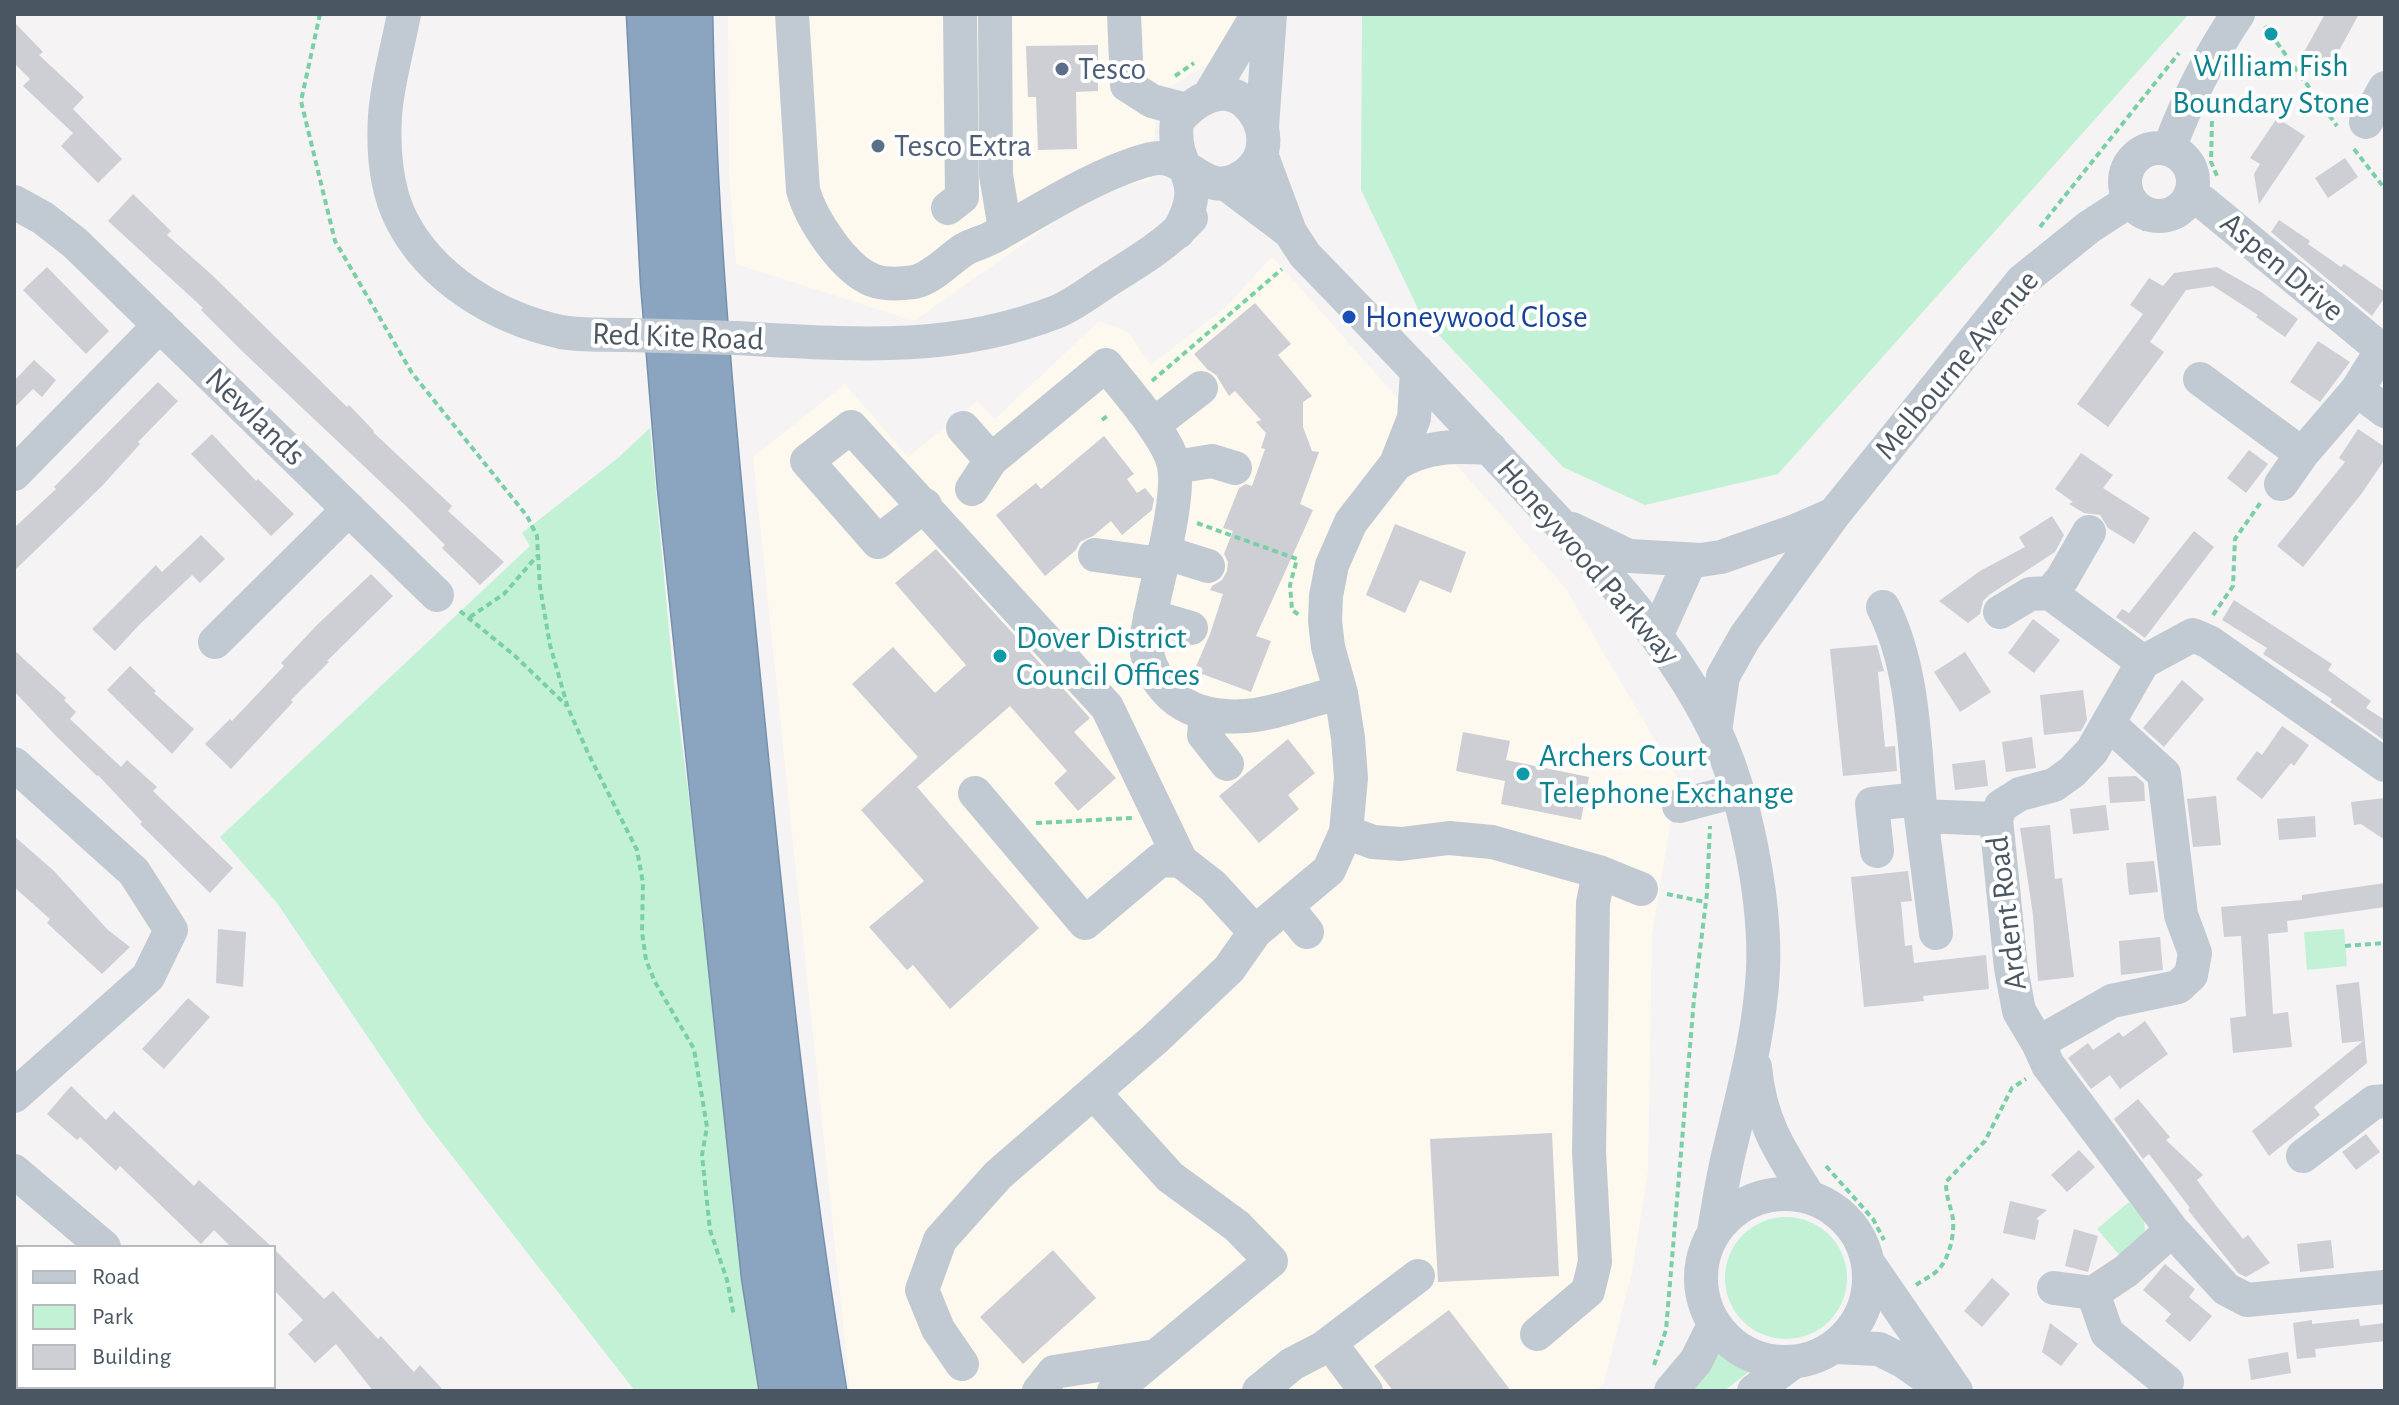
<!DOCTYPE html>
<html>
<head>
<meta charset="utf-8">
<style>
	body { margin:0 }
	#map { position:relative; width:2399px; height:1405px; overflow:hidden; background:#f5f3f3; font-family:"Alegreya Sans",sans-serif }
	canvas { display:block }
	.frame { position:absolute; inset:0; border:16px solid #4a5661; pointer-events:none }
	.legend { position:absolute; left:16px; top:1245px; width:260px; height:144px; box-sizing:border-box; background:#fff; border:2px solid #b7bbc0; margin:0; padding:10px 14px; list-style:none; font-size:24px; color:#4a5661 }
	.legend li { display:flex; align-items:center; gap:16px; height:40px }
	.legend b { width:40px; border:2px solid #b7bbc0 }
</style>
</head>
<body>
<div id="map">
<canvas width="2399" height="1405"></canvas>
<div class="frame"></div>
<ul class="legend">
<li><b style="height:10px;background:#c1cad2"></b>Road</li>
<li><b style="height:22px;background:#c3f1d5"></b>Park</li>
<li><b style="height:22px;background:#cdcfd5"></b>Building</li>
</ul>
</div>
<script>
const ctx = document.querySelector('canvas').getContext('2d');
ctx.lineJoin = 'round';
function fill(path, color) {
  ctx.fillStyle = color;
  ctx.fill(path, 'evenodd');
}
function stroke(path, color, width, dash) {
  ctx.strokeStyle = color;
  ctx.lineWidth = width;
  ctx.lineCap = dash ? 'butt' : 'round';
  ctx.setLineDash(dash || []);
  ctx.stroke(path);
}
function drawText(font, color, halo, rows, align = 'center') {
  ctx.font = font + ' "Alegreya Sans",sans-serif';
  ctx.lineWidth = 8;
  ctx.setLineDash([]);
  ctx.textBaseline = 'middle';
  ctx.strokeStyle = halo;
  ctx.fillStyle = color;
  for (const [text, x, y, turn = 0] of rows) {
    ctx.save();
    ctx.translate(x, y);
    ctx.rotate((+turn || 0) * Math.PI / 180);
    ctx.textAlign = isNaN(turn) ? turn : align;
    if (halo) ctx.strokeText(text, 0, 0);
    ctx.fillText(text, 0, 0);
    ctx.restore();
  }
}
const commercial = new Path2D(`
	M728 14H1242L1221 57 1159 93 1150 181 1104 187 914 321 736 264 729 174Z
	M1272 256 1566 589 1678 779 1652 934 1648 1171 1632 1272 1604 1382 1597 1391H850L753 457 845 384 908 457 977 401 995 419 1099 321 1128 332 1151 365 1228 305Z`);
const green = new Path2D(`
	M1362 14H2189L1778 474 1645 505 1563 467 1422 317 1361 190Z
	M650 428 674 683 766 1391H635L424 1120 277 903 220 837 530 546 522 533 618 458Z
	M2344 929 2347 966 2307 970 2304 932Z
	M2129 1202 2144 1220 2145 1231 2121 1257 2097 1229Z
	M1725 1278a61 61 0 1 1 122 0a61 61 0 1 1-122 0Z
	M1718 1338 1736 1352 1759 1364 1724 1391H1683Z`);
const building = new Path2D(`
	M2325 14H2359L2324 78 2298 63Z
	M14 22 43 52 39 55 84 97 73 109 122 159 98 183 61 146 73 133 23 86 30 79 14 63Z
	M1098 45V91L1076 92 1077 149 1038 150 1036 97H1028L1026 46Z
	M2277 118 2305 136 2259 204 2254 174 2260 164 2250 158Z
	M2345 158 2358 177 2328 198 2315 178Z
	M133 194 171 231 167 235 212 275 347 407 349 405 374 431 373 432 452 506 448 511 504 562 480 585 442 548 445 545 405 505 242 351 201 310 203 308 108 221Z
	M2279 220 2310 241 2308 244 2341 267 2344 264 2385 292V297L2372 316 2271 232Z
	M47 267 109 331 86 354 23 290Z
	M2217 267 2261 292 2298 319 2285 337 2256 317 2258 315 2213 286 2186 290 2150 342 2164 352 2108 427 2077 404 2143 314 2130 305 2149 278 2163 286 2174 273Z
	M1255 303 1291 344 1278 355 1312 396 1303 402V427L1312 451 1319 452 1300 504 1313 510 1256 636 1271 641 1251 692 1194 671 1210 634 1223 594 1210 590 1212 586 1222 580 1227 571 1228 562 1224 554 1233 531 1223 528 1239 488 1246 484 1252 486 1265 449 1261 448 1266 433 1256 422 1261 420 1235 391 1229 396 1216 375 1207 369 1194 354Z
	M2318 341 2350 362 2320 402 2290 382Z
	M34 360 56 380 42 397 33 389 14 408V381Z
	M158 382 178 401 138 442 140 444 102 486 14 571V528L56 489 54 487Z
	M2358 429 2385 447V459L2362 493 2303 567 2277 546 2345 462 2339 458Z
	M212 434 256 481 258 479 294 514 271 536 191 454Z
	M1104 436 1134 474 1127 479 1137 493 1145 488 1154 499 1152 510 1122 535 1111 521 1093 536 1080 542 1076 550 1045 576 996 515 1036 483 1041 489Z
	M2249 450 2268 464 2246 493 2227 478Z
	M2081 453 2113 475 2103 488 2150 518 2134 544 2108 528 2100 515 2084 513 2069 504 2073 502 2055 489Z
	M2052 516 2064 535 2055 552 1989 595 1983 601 1980 614 1968 623 1939 601 1980 571 2025 547 2019 537Z
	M1395 524 1466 552 1451 593 1420 580 1405 613 1366 595Z
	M2194 531 2214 547 2145 638 2116 617 2122 609 2129 613Z
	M201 535 225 559 200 583 192 575 139 625 115 651 92 629 156 565 162 572Z
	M936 549 1090 718 1074 732 1116 778 1078 811 1054 783 1067 771 1010 706 917 787 1039 928 950 1009 913 965 907 970 869 927 924 881 861 810 918 757 852 684 893 647 935 693 966 665 895 583Z
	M371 574 393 596 327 661 329 662 291 700 293 702 231 769 205 744 230 719 232 721 284 666 281 663 318 624Z
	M2234 600 2332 664 2328 670 2371 701 2366 708 2385 720V741L2330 702 2332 699 2263 654 2267 648 2222 620Z
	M2033 619 2060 640 2034 673 2008 653Z
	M1877 645 1884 671 1878 672 1885 747 1895 746 1897 771 1843 776 1830 649Z
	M14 650 66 698 64 700 76 712 70 719 121 767 127 760 157 787 153 791 233 868 210 893 140 824 142 822 98 775 97 776 56 736 14 691Z
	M1965 652 1991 692 1960 712 1934 672Z
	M130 666 156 691 154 693 194 729 172 754 107 690Z
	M2182 680 2204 699 2164 747 2143 728Z
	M2083 690 2087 720 2081 731 2044 735 2040 695Z
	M2282 726 2309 745 2294 766 2291 763 2262 799 2236 779 2257 751 2262 755Z
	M1463 732 1510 741 1506 760 1589 777 1581 820 1501 804 1505 781 1456 771Z
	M2032 737 2036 768 2006 772 2002 742Z
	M1288 739 1315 773 1288 795 1299 809 1259 843 1219 796Z
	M1985 760 1988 786 1955 790 1952 764Z
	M2136 776 2144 783 2145 801 2110 803 2108 777Z
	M2216 796 2221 845 2193 847 2187 799Z
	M2385 798V840L2361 824 2354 825 2351 802Z
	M2106 805 2109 830 2073 834 2070 809Z
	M2315 816 2316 837 2279 840 2277 819Z
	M2050 825 2055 879 2062 878 2074 977 2038 981 2033 915 2020 828Z
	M14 836 54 871 108 930 130 947 102 974 47 923 50 919 14 887Z
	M2154 861 2158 892 2129 895 2126 863Z
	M1908 871 1912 901 1901 902 1905 946 1912 945 1914 963 1986 955 1989 989 1923 996 1924 1001 1864 1007 1851 877Z
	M2385 883V907L2287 921 2288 932 2268 934 2273 1014 2288 1012 2292 1047 2233 1053 2230 1018 2246 1016 2241 936 2224 937 2221 907 2302 900V895Z
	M218 929 246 932 243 987 216 983Z
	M2160 937 2163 970 2121 975 2119 941Z
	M2359 982 2367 1063 2314 1107 2320 1115 2269 1156 2252 1131 2363 1041 2342 1043 2336 985Z
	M188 998 210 1017 164 1069 142 1049Z
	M2145 1021 2168 1054 2120 1089 2110 1075 2091 1089 2068 1058 2088 1043 2093 1050 2119 1032 2123 1037Z
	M71 1086 106 1120 114 1111 194 1186 199 1180 272 1247H231L214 1230 201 1244 120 1166 116 1171 80 1137 77 1140 47 1114Z
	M2138 1099 2170 1137 2166 1140 2203 1175 2197 1180 2214 1203 2243 1239 2248 1235 2270 1263 2246 1277 2238 1273 2188 1210 2190 1208 2149 1154 2143 1159 2114 1119Z
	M1552 1133 1559 1276 1438 1282 1430 1139Z
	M2366 1134 2380 1152 2356 1170 2342 1152Z
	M2079 1150 2095 1167 2067 1192 2051 1175Z
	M2010 1201 2047 1210 2036 1219 2039 1220 2035 1240 2003 1233Z
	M2074 1229 2098 1236 2088 1272 2065 1266Z
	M2331 1240 2334 1268 2300 1272 2297 1244Z
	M274 1249 324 1299 333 1291 378 1339 381 1336 414 1372 420 1365 444 1391H373L336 1344 315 1363 288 1334 303 1320 274 1290Z
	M1053 1250 1096 1298 1023 1364 980 1317Z
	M2165 1264 2195 1289 2189 1297 2212 1316 2190 1342 2165 1321 2171 1314 2143 1290Z
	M1992 1278 2010 1294 1982 1327 1964 1311Z
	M1449 1310 1511 1391H1393L1374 1366Z
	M2359 1319 2360 1326 2385 1323V1341L2315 1349 2316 1357 2297 1359 2293 1323 2312 1320V1324Z
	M2050 1323 2078 1344 2061 1366 2042 1352Z
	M2288 1352 2291 1373 2251 1380 2248 1359Z`);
const path = new Path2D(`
	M320 14 301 101 335 241 412 373 527 516 537 536 540 587 550 645 568 708 588 753 637 850 643 883 642 932 646 960 655 982 694 1049 707 1127 702 1155 710 1230 727 1280 734 1316
	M2265 26 2337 126
	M1175 76 1194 63
	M2212 121 2211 162 2218 178
	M2354 149 2385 189
	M2040 227 2179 53
	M2142 229 2176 221
	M1152 381 1282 269
	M1102 420 1110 414
	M1197 523 1297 559 1290 585 1292 610 1299 615
	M460 611 515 656 567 706
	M2213 615 2233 586 2235 539 2261 502
	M470 617 504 594 537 556
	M1036 823 1132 818
	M1667 894 1705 902
	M2345 946 2385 943
	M1826 1166 1873 1219 1884 1240
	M1916 1285C1923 1280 1932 1276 1938 1270 1950 1258 1956 1230 1952 1214 1949 1202 1946 1195 1946 1182L1985 1141 2012 1088 2026 1079
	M1654 1365 1666 1330 1694 999 1707 893 1710 826`);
const minor = new Path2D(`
	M404 14C398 47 387 83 385 116 383 149 386 189 401 219 431 279 497 318 561 332 582 336 607 334 628 335
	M792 14 803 190C811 219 843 268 872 280 885 285 901 284 914 282 933 278 949 259 965 249 974 244 984 242 993 237 1039 211 1099 172 1151 159 1188 150 1203 204 1245 175 1271 157 1268 122 1245 102 1221 82 1193 102 1177 121 1170 174 1212 173 1178 232
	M995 14 996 175 1005 229
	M1124 14 1127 85 1152 101 1186 110
	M1209 96 1258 14
	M2366 122 2385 88
	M1262 127 1270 14
	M2125 182a34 34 0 1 1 68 0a34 34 0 1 1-68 0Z
	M2169 149C2187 100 2209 57 2238 14
	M1261 154 1290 232 1305 255C1381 333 1456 412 1530 492 1598 564 1670 639 1714 729 1745 793 1766 899 1763 970 1760 1031 1744 1089 1730 1148 1723 1175 1719 1203 1714 1231
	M1225 183 1290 232
	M2190 195 2204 203 2382 350 2357 390 2385 411
	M14 202 43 218 75 243 437 595
	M948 208 962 197 960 14
	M735 338C847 344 948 354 1056 312 1076 304 1095 288 1113 277 1142 259 1168 243 1191 218
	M2200 379 2302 454
	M1153 425 1201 388
	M963 428 991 460
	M1396 464C1427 445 1454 446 1490 448
	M1175 467 1212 461 1235 468
	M14 474 160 325
	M2281 484 2302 454 2357 390
	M972 489 991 460 1106 365C1124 388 1169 438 1174 466 1180 497 1160 570 1153 604 1150 619 1145 637 1147 653 1150 669 1160 684 1171 695 1191 713 1219 718 1246 716 1277 714 1309 699 1341 693
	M925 505 878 542 807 461 851 427 1107 707 1181 861
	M1572 529 1629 556 1701 560 1721 557 1795 531 1834 514
	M1164 552 1208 566
	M1095 555 1161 564
	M2050 593 2143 662
	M1883 607C1915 670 1914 747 1921 816L1996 819
	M2000 612 2030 594 2050 593 2062 579 2089 532
	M1150 616 1191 628
	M1657 634 1690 561
	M215 642 349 509
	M1206 714 1204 735 1227 764
	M1715 731 1723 676 1745 637 1834 514 2022 281 2089 227 2129 201
	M14 764 134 872 171 930 148 977 14 1096
	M2385 765 2209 642 2193 635 2143 662 2092 751 2072 772 2054 785 2020 794 2001 806 1996 819 2011 968 2019 1011 2038 1043 2048 1065 2172 1230 2226 1289 2247 1300 2385 1287
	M975 793 1085 923 1160 860 1181 861 1213 886 1255 932
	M1679 806 1736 791
	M1921 816 1936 933
	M1346 832 1373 842 1401 844 1449 838 1492 842 1599 872 1641 889
	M1877 851 1872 804 1919 799
	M1286 906 1307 932
	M2038 1043 2112 1001 2178 987 2191 975 2195 953 2181 915 2164 774 2109 724
	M1755 1067C1760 1122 1780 1151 1809 1197
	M1094 1093 1170 1177 1237 1226 1271 1261 1114 1391
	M2303 1156 2374 1102 2385 1101
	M14 1171 104 1247
	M1701 1278a84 84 0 1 1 168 0a84 84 0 1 1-168 0Z
	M1868 1263 1956 1391
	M2054 1288 2093 1293
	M1537 1334 1588 1291 1595 1262 1589 1152 1593 903 1599 872
	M1330 1343 1366 1391
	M1834 1347 1879 1349 1903 1361 1946 1391
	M962 1364 938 1329 922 1290 940 1240 998 1175 1155 1039 1229 969 1255 932 1329 870 1346 832 1351 778 1348 738 1341 693 1328 647 1325 621 1326 596 1332 565 1351 522 1396 464 1414 418 1417 371
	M2167 1382 2107 1333 2093 1293 2126 1271 2172 1230
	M245 1387 249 1391
	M1039 1391 1054 1372 1156 1356
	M1259 1391 1292 1364 1323 1348 1418 1276
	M1671 1391 1696 1361 1714 1325
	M1754 1391 1792 1363`);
const highway = new Path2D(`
	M649 14 663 281 680 487 764 1276 782 1391
	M690 14C694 243 717 473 740 701 763 931 786 1162 824 1391`);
const minorBridge = new Path2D(`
	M628 335 735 338`);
const markers = [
	[2271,34,8,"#0f9aa8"],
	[1062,69,8,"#5c6f8a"],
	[878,146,8,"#5c6f8a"],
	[1349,317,8,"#1a4fb4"],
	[1000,656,8,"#0f9aa8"],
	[1523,774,8,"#0f9aa8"]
];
const cultureNames = [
	["William Fish",2271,66,"center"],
	["Boundary Stone",2271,103,"center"],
	["Dover District",1016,638],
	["Council Offices",1016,675],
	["Archers Court",1539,756],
	["Telephone Exchange",1539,793]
];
const serviceNames = [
	["Tesco",1078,69],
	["Tesco Extra",894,146]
];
const streetNames = [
	["Aspen Drive",2282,267,40],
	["Red Kite Road",678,337,2],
	["Melbourne Avenue",1957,365,-50],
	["Newlands",255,417,44],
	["Honeywood Parkway",1588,562,49],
	["Ardent Road",2007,913,-97]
];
const transitNames = [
	["Honeywood Close",1365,317]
];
fill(commercial, '#fdf9ef');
fill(green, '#c3f1d5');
fill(building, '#cdcfd5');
stroke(highway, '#7690ad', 47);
stroke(path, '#7ad0a6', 4, [6, 4]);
stroke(minor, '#c1cad2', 34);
stroke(highway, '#8ba5c1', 44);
stroke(minorBridge, '#c1cad2', 34);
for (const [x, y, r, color] of markers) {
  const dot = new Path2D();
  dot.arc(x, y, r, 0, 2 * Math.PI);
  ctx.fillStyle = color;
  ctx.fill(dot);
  stroke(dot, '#fff', 3);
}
drawText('32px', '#0d838f', '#fff', cultureNames, 'left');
drawText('32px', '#4e5e75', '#fff', serviceNames, 'left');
drawText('32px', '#4a5661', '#fff', streetNames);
drawText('32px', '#164399', '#fff', transitNames, 'left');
</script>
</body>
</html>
